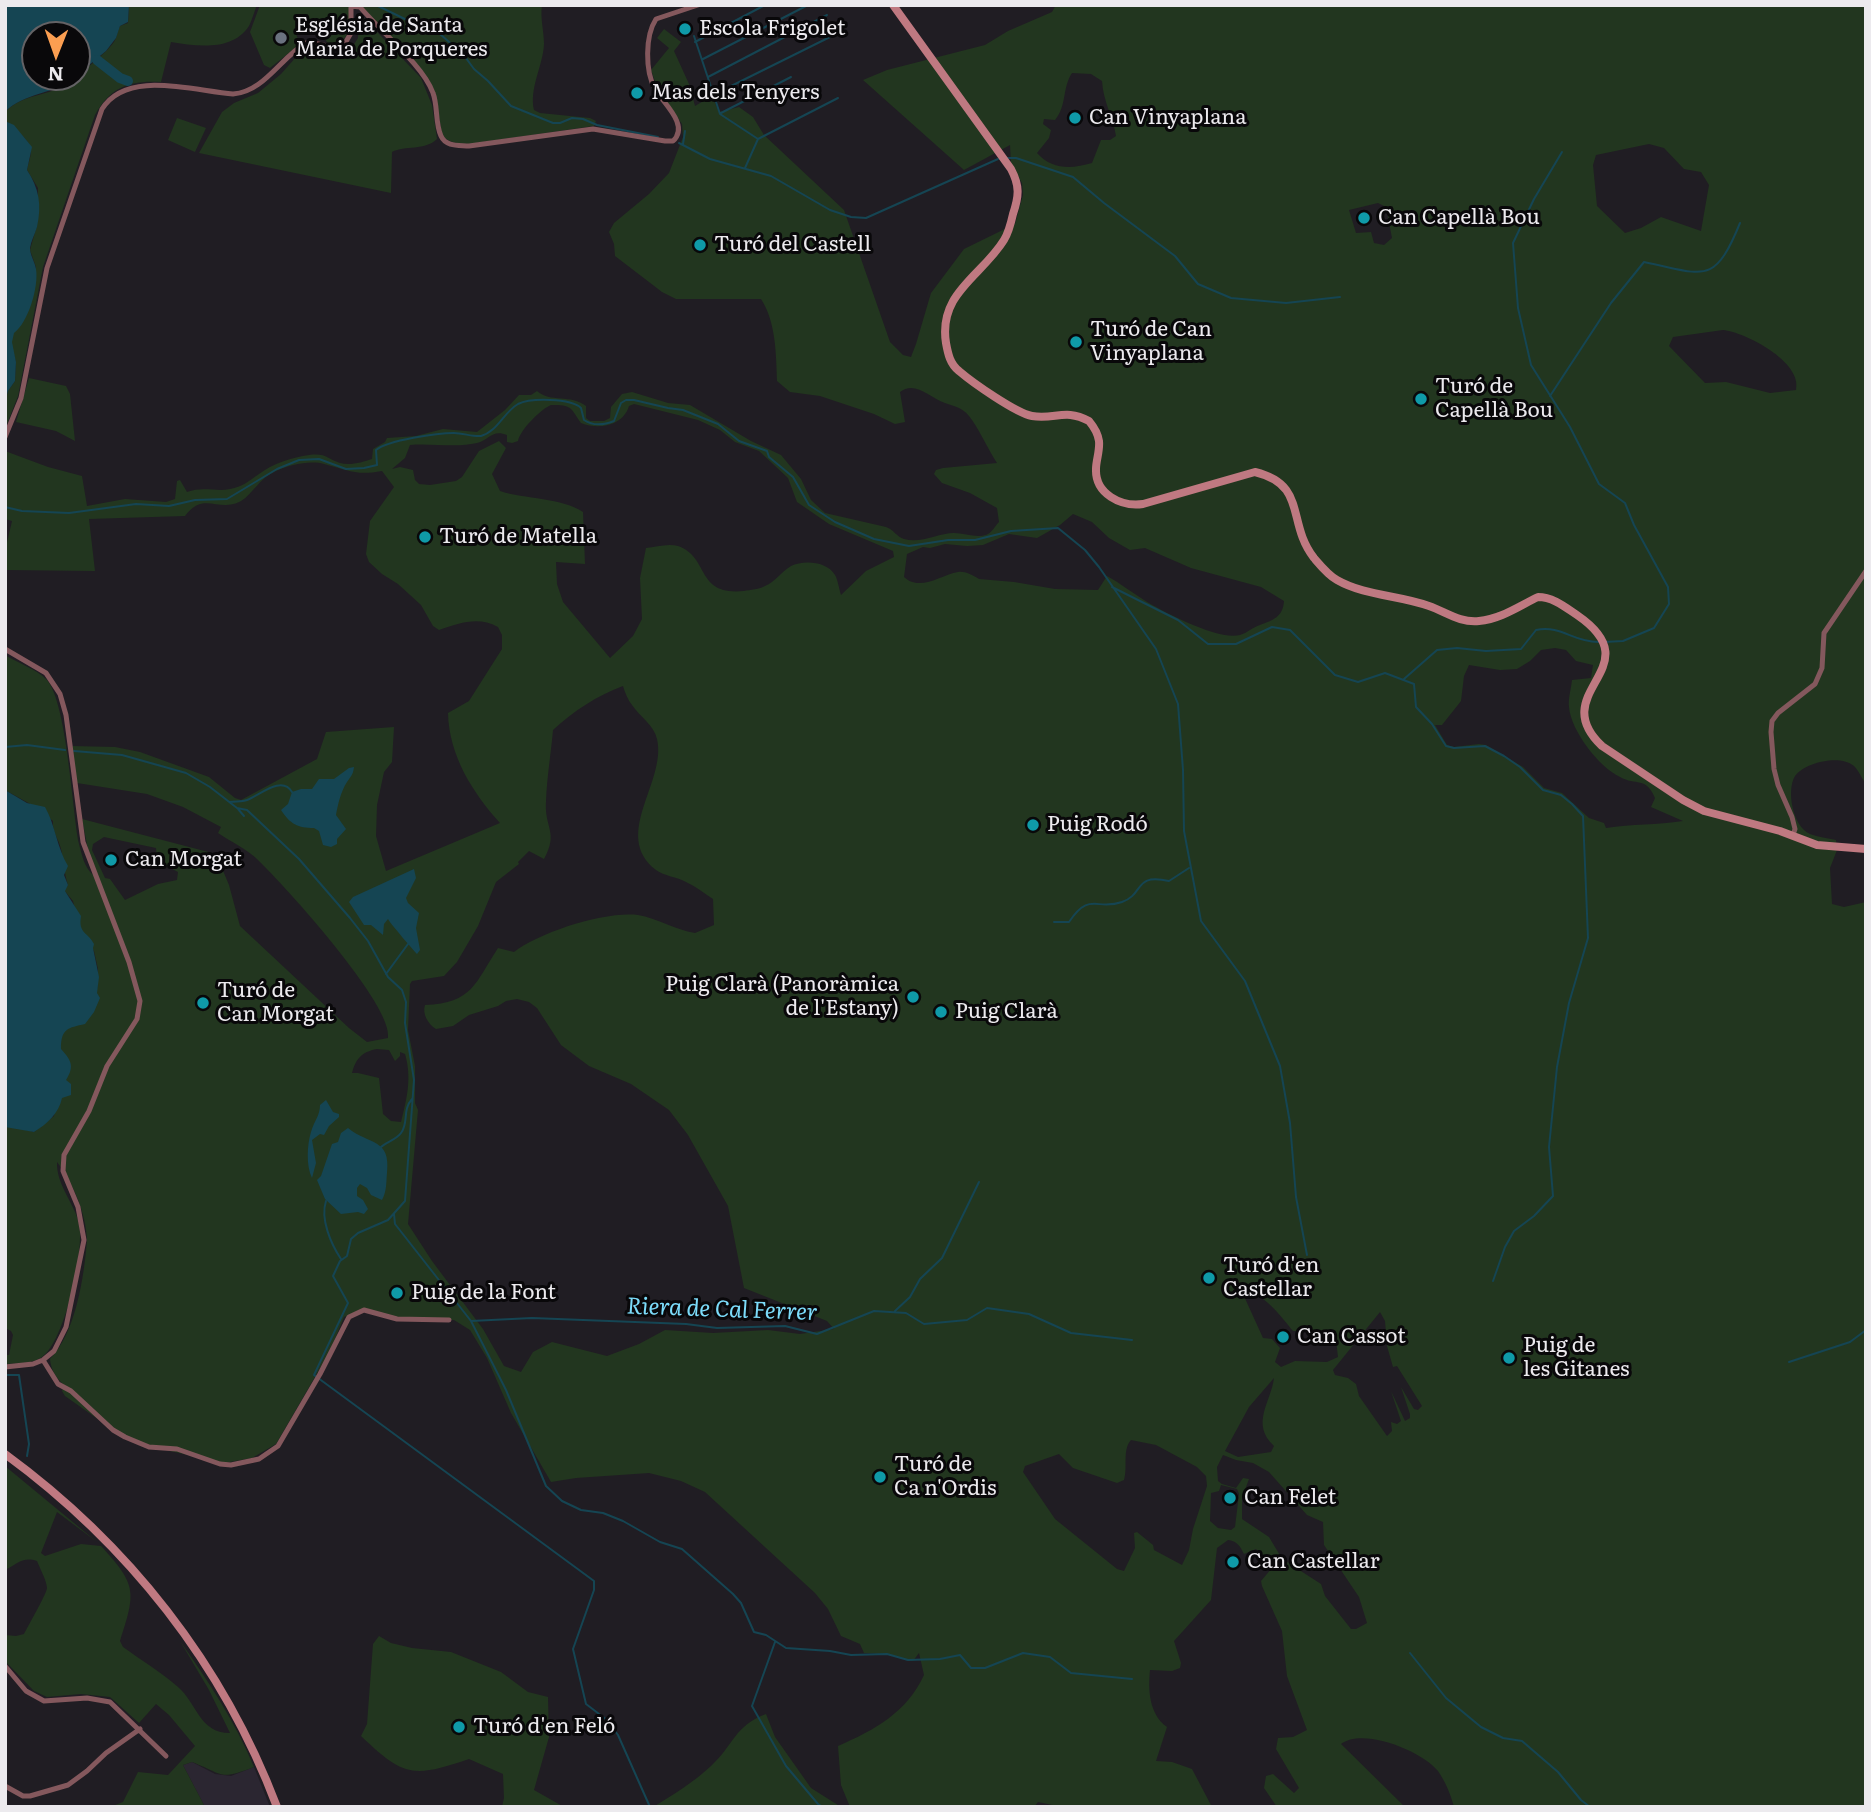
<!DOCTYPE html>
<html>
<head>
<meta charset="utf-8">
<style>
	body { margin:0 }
	#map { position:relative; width:1871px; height:1812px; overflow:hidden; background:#201d23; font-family:Literata,serif }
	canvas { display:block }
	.frame { position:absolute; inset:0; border:7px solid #eceaee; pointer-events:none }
	.north { position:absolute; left:21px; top:21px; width:70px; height:70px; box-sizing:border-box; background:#09080a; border:2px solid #646265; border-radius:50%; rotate:181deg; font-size:19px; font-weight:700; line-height:28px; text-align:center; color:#eceaee }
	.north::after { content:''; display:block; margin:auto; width:24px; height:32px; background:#fb9e51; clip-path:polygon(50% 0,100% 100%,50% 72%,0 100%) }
</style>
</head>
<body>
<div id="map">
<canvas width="1871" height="1812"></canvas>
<div class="frame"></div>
<div class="north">N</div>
</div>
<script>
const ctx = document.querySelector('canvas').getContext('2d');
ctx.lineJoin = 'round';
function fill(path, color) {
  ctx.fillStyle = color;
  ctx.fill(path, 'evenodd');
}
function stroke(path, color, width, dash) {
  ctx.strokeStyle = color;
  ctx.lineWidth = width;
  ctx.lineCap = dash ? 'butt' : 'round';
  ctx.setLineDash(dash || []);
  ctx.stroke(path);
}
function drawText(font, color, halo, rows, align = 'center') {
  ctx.font = font + ' Literata,serif';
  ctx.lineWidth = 6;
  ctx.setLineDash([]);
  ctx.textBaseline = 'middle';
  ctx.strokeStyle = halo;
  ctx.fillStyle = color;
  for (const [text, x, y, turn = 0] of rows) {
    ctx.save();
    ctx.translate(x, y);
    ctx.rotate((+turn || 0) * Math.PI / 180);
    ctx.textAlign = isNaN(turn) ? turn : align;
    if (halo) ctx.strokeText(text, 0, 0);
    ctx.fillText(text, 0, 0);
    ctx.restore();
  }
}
const built = new Path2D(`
	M192 1762 215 1774 231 1776 254 1767 270 1807H205L183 1765Z`);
const green = new Path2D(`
	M129 5H257C254 12 252 20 249 26 232 52 196 46 171 42L161 82C130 80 110 87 95 115L43 267 18 396 5 429V402L8 391 15 381 16 362 8 333 36 267 30 250 37 225 38 188 27 170C28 163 33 153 30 146 28 140 11 123 5 121V112C18 99 32 97 49 92 65 87 104 56 114 42 117 37 117 32 120 26L128 23Z
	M260 5H349V32L341 43C324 50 325 35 319 24L311 20 294 29 300 44 270 68 264 65 250 32Z
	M361 5H542C540 18 544 31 544 44 543 66 529 88 534 110L540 113 590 118 596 121 594 126 469 144C458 143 450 144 442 135L435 92Z
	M1056 5H1866V784C1862 779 1859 771 1854 766 1841 754 1805 762 1795 776 1786 791 1793 827 1810 834 1818 837 1828 838 1836 840L1837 850 1830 868 1832 904 1844 907 1866 902V1807H1454C1451 1795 1445 1781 1438 1771 1422 1751 1363 1727 1341 1744L1405 1807H1277L1264 1788 1266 1776 1273 1774 1294 1793 1299 1788 1276 1749 1278 1738 1293 1737 1307 1730 1287 1676 1282 1631 1262 1586 1261 1581 1272 1568 1256 1549 1244 1554C1240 1546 1237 1541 1228 1540L1217 1548 1211 1600 1174 1641 1181 1663 1180 1668 1172 1671 1150 1670C1148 1690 1149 1714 1167 1727L1156 1761 1172 1762 1192 1769 1212 1807H1062L1038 1802 1034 1807H850L841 1785 838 1746C875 1730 907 1712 924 1675L919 1653 913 1661 884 1654 864 1653 860 1644 841 1636 828 1609 815 1593 705 1492 681 1481 649 1473 576 1478 551 1482 511 1413 487 1358 470 1330 454 1320 389 1317 359 1311 344 1317 330 1351 276 1444 252 1458 224 1463 143 1445 119 1434 65 1396 62 1391 64 1385C56 1378 51 1370 50 1359 76 1332 84 1277 87 1240 86 1213 73 1183 57 1162 56 1184 74 1203 79 1223 85 1250 65 1341 42 1357 32 1364 17 1363 5 1364V1355H9L13 1335 11 1331 5 1328V1124L34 1132 54 1116 60 1037 97 989 98 969 94 951 82 936 73 901 64 890 68 885C64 873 64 861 61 849 59 839 52 833 53 821L32 805 5 790V655C18 663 36 669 47 680 67 704 72 809 79 844 82 855 84 867 93 875L82 819 216 854 229 885 240 926 349 1028 367 1042 388 1038C394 1006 285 886 258 860 247 849 231 842 218 833L221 827 183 807 147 794 77 783 71 746 115 747 140 752 209 777 235 798 241 800 317 759 326 732 394 727 392 762 384 772 377 805 376 836 386 871 500 823C473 793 449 756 448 713L469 701 502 649V635L498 627C478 616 460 623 439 630L433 626 421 605 398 584 382 574 369 562 366 554 370 521 394 487 382 471C356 476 348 470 324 464 310 460 289 465 276 471 259 478 251 497 239 502 218 512 203 491 185 516L89 519 95 571 5 570V551L12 521 5 519V451L48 467 82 476 87 506 125 499 166 502 175 499 177 481 180 480 187 492C203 486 216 492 230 489 242 487 249 481 259 474 272 464 293 457 309 455 327 453 327 459 340 463 350 466 363 462 372 459L373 449 385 442 387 438 416 436 443 429 477 432 505 410 519 395H531L537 391C550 403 571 394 586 406V418L590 421H604L610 418 611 407 622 394 632 392 668 403 690 405 751 441 781 455 801 479 811 500 825 513 886 527C894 530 897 537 904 539 921 544 938 533 954 533 965 533 978 539 988 534 992 532 996 525 999 522L997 508 970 493 942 483 934 474 936 470 943 468 997 463C988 449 981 433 972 420 964 408 957 407 945 403 930 398 915 380 900 392L905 422 895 424 874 414 820 396 790 392 777 381C776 354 776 322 761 299H676L662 292 615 256 614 244 609 232 614 223 649 194 669 173 683 137 682 124 657 87 651 70 669 48 657 38 664 29 681 42 674 51 689 84 695 106 712 96 719 112 739 107 753 117 764 135 844 210 890 342 903 355 911 357 916 344 931 293 964 249 1015 224 1023 195 1022 183 1011 164 1010 145 964 170 863 80 887 70 985 45 1008 31 1052 12ZM1072 73 1091 74 1102 81C1103 101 1113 117 1116 136L1110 140H1101L1092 163C1072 169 1052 170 1037 153L1049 138 1051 130 1043 124 1044 119 1055 120C1067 106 1062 88 1072 73ZM1649 144 1664 148 1684 169 1701 172 1709 185 1701 231 1661 217 1641 228 1625 233 1597 206 1593 165 1596 155ZM1378 203 1386 207 1392 238 1384 245 1374 243 1371 232 1356 233 1349 210ZM1723 330C1745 332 1803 362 1796 390L1770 393 1726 382 1705 383 1669 346 1673 337ZM551 405C572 405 570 407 581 423 599 430 623 426 629 406L634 404 698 420 720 430 735 442 759 451 788 478 797 502 829 524 893 551 894 557 866 571 841 595C839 589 838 580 835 575 827 561 803 560 791 566 782 571 775 582 765 586 760 589 750 590 744 591 695 596 710 557 678 546 668 543 656 547 646 548L640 578 642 619 633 636 610 658 563 602 557 584 556 562 585 564 583 512C563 498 524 499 500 491L492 474 506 448 499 441 479 451 462 477 456 481 430 485 419 484 415 480 413 470 400 467 392 469 405 458 410 445C431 443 457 448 477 443 489 440 492 429 507 435V442L512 443 518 441C520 430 541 409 551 405ZM1073 514 1092 522 1109 538 1130 550 1145 548 1191 568 1261 587 1284 601C1283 617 1273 620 1260 625 1253 627 1247 633 1240 635 1219 641 1163 612 1144 600 1131 592 1120 583 1107 576L1098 590 1055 589 1014 582 979 579C972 575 965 571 958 572 941 575 920 592 904 577L907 554 923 547 930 548 945 544 967 546 983 545 1009 534 1037 538 1060 525ZM1555 648 1566 650 1576 661 1593 665 1591 678 1572 680C1571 689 1568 699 1569 707 1571 731 1599 767 1620 777 1636 786 1646 776 1655 798L1651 807 1683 821C1657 825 1632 824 1606 828L1604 823 1589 818 1562 793 1544 788 1523 767 1486 745 1479 744 1454 747 1447 745 1435 725H1442L1461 701 1464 676 1469 665 1500 670 1517 669 1530 661 1541 650ZM623 686C625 693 628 700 632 705 640 717 654 725 657 739 667 782 611 835 656 870 664 876 677 877 686 882 695 886 704 893 713 899L714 925 695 933C675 930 657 918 638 915 605 911 540 932 514 952L498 948C475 983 473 1003 425 1005 422 1014 428 1024 436 1029L453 1026 469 1015 498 1006 506 1001 517 999 529 1002 537 1008 561 1045 589 1066 631 1084 669 1110 688 1135 728 1206 744 1288 827 1321 834 1329 800 1334 768 1330 713 1333 665 1330 639 1344 607 1356 552 1342 533 1352 521 1372 504 1366 483 1329 432 1261 408 1224 418 1110 415 1103V1066L408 1030 410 984 412 981 444 976 457 962 478 926 496 882 519 864 518 862 529 851 544 859C559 832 544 828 546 801 547 777 551 753 553 730 574 711 596 696 623 686ZM104 837 156 848 157 861 178 872 177 880 158 884 125 900 110 879 105 878 92 850 93 844ZM377 1049 389 1050 395 1061 400 1056V1052L405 1054C412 1078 407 1098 401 1122L391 1121 383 1114 379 1078 358 1073H352C356 1059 361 1052 377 1049ZM1245 1292C1264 1292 1282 1318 1293 1331L1335 1332 1338 1357 1327 1362 1295 1361 1281 1367 1275 1362 1280 1348 1272 1339 1263 1338 1243 1294ZM1380 1312 1385 1321 1387 1346 1393 1367 1397 1366 1422 1406 1418 1410 1414 1409 1401 1387 1410 1414V1418L1405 1421 1391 1391 1401 1421 1397 1424 1391 1422 1392 1431 1387 1436 1359 1396 1356 1384 1348 1378 1335 1375 1333 1370ZM1274 1378C1271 1402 1250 1424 1274 1446L1271 1452 1238 1457 1225 1451 1249 1407ZM1131 1440 1156 1445 1197 1467 1206 1476 1207 1486 1193 1529 1189 1550 1182 1565 1154 1550 1153 1545 1137 1532 1134 1533 1135 1548 1124 1571 1117 1569 1055 1519 1023 1472 1025 1466 1059 1454 1073 1468 1117 1483 1124 1480C1128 1467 1122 1450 1131 1440ZM1223 1455 1236 1460 1253 1463 1269 1472 1307 1515 1323 1522 1324 1545 1359 1597 1367 1623 1356 1629H1351L1325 1596 1321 1584 1290 1564 1281 1557 1269 1537 1242 1519V1498L1249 1479 1243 1478 1236 1488 1222 1484 1218 1481 1217 1467ZM1221 1485 1237 1489 1239 1494 1235 1527 1231 1530 1218 1528 1210 1521 1211 1493 1219 1491Z
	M359 13 421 78 432 105 437 139C425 151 405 145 392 152L391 193 199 153 222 112 234 103 258 93 281 74 305 47 309 45 346 57 358 38Z
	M177 118 206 128 195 152 168 140Z
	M29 378 66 386 70 394 75 441 56 431 16 422Z
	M5 1466 97 1542 57 1512 41 1553 45 1556 81 1544 101 1546C137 1585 136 1592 120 1641L123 1647C141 1660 161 1672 178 1687 197 1703 199 1733 230 1733L209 1690 180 1641C208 1681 235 1721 254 1767 218 1781 224 1774 192 1762L183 1765 205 1807H110L123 1802 138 1772 168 1775 195 1746 169 1715 156 1704 139 1723 110 1697 81 1694 47 1697 34 1691 5 1661V1635L16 1636 24 1634C28 1626 47 1593 47 1588 46 1579 40 1569 37 1561 23 1556 17 1564 5 1570Z
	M379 1636 391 1643 412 1648 451 1652 501 1672 528 1692 548 1697 549 1737 534 1790 564 1807H502L504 1798 503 1774 469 1759C413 1778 404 1777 361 1736L367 1724 373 1644Z
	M766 1714 775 1737 811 1788 841 1807H653C673 1795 694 1782 711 1766 734 1745 734 1726 766 1714Z`);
const water = new Path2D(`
	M5 5H129L128 22 120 26 116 38 106 51 77 75V35H35V77H75C54 95 24 92 5 112Z
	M5 121 14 125 32 147 27 170C39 188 42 205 37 227 35 234 31 241 30 248 30 255 35 262 36 269 39 287 28 323 14 333L12 342 16 362 15 381 8 391 5 402Z
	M354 767C353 775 351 776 347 782 341 791 338 804 336 815L346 829 337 839V844L331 847 323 845 319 831 314 828C298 828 290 824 281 810L288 804 292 792 301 789H312L319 779H334L349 768Z
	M5 790 27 803 45 807C55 824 57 848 68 866L64 875 68 885 65 891 81 916C78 934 88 932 94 944L93 948 99 977 97 993 100 998 94 1012 85 1024C68 1028 61 1028 61 1049 71 1060 75 1066 66 1080L71 1084V1095L62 1098C59 1113 47 1124 34 1132L5 1127Z
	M414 869 416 878 406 898 408 903 419 913 416 928 420 950 417 954C415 952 389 922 388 919L384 924 383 935 371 925H364L349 902 353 897Z
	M326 1100 333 1112 339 1114V1117L329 1126 324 1135 320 1134 312 1140 316 1163 312 1178C306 1166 307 1145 311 1132 314 1121 320 1116 320 1105Z
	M348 1128C369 1145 391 1138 387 1173 386 1183 387 1190 382 1200L371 1195 367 1188 360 1184 357 1188V1196L363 1200 368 1209 364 1214 358 1212 341 1214 325 1199 317 1180 321 1176 332 1144 338 1142 341 1133Z`);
const stream = new Path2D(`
	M376 5 413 23 433 28 463 54 474 69 488 81 511 106 553 123H560L572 118 583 119 597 125 658 137
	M694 36 720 114 758 139 745 168
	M695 42 765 5
	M703 59 808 5
	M708 77 827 15
	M713 95 834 35
	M721 113 791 77
	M758 139 838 98
	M679 143 710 159 771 176 830 210 851 217 866 218 998 159
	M683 144 685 131
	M1562 152 1534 199 1513 243 1518 308 1531 365 1570 427 1599 484 1625 503 1634 525 1668 587 1669 604 1654 628 1623 641 1604 642
	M1007 158H1016L1073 177 1104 203 1175 256 1198 284 1231 298 1286 303 1340 297
	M1550 396 1611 303 1644 262C1704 274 1714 287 1740 223
	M5 507 22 511 69 513 136 504 169 506 195 500 227 499 277 469 299 460 319 459 346 469 364 468 377 465 376 450C388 440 438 433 454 433 463 433 473 437 481 436 497 432 504 412 518 404 530 398 571 398 581 408L584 420C593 426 604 425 614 421L621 403 626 400H634L668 408 683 410 718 424 739 441 767 451 769 457 793 477 809 505 835 522 874 539 909 546 948 540H975L1011 531 1058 528 1085 550 1099 567 1156 649 1178 704 1183 770 1184 831 1201 921 1245 981 1280 1066 1290 1123 1296 1197 1307 1255
	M1112 587 1178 620 1208 644H1236L1272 627 1290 630 1335 675 1358 682 1385 673 1414 684 1416 707 1432 724 1446 746 1454 748 1485 746 1504 756 1520 767 1543 790 1561 795 1572 804 1583 816 1588 938 1569 1003 1557 1067 1549 1147 1553 1196 1534 1216 1514 1231 1505 1247 1493 1281
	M1404 679 1437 650 1457 648 1486 651 1521 649 1536 630C1562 625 1572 642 1598 642
	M5 747 27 745 65 750
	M74 751 122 755 186 773 210 787 237 808 247 810 299 859 350 918 368 941 388 977 402 990 406 1002 405 1023 414 1080 405 1201 388 1220 358 1233 351 1239 347 1256 340 1261 333 1276 348 1303 314 1375 594 1581V1590L573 1649 586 1704 607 1720 618 1735 650 1807
	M230 802C236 801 242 802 247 800 260 795 282 775 292 792
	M238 809 244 816
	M1054 922H1069C1090 891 1096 911 1122 902 1145 894 1133 873 1169 881L1189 868
	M386 974 408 944
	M381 1147C387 1142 397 1139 401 1133 409 1123 402 1110 412 1099
	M326 1201C320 1219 331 1244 341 1259
	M394 1214 395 1224 471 1321 532 1318 686 1324 717 1328 785 1326 817 1334 874 1311 906 1313 924 1324 967 1320 987 1308 1029 1314 1071 1333 1132 1340
	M895 1311 910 1297 920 1279 942 1258 979 1182
	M471 1321 506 1390 546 1486 562 1501 581 1510 603 1513 623 1521 660 1542 682 1549 733 1594 741 1603 754 1632 766 1635 786 1648 830 1651 851 1655 887 1654 908 1660 940 1659 960 1655 971 1668H985L1023 1653 1050 1657 1071 1673 1132 1679
	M1789 1362 1850 1342 1866 1330
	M5 1375H19L29 1444 27 1456
	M775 1642 752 1706 786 1766 818 1804 823 1807
	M1410 1653 1446 1698 1481 1727 1503 1738 1522 1741 1558 1772 1581 1800 1590 1807`);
const river = new Path2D(`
	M97 60 120 78 128 81`);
const minor = new Path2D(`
	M351 6 360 7C380 31 423 65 433 93 438 106 435 123 441 136 446 147 459 145 469 146L593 129 665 141H673C690 125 663 103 655 89 645 71 645 36 656 19L698 5
	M5 437 21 398 47 268 102 109C127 69 193 91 233 94 264 92 281 57 306 43 320 41 330 51 344 45L351 33V5
	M5 649 46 673 60 694 66 715 83 842 129 962 140 1001 137 1019 107 1066 89 1111 64 1155 63 1171 78 1207 84 1240 66 1327 54 1351 43 1360 33 1364 5 1367
	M1793 835 1795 829 1792 817 1778 785 1774 769 1771 732 1772 721 1778 713 1815 684 1822 668 1824 633 1866 571
	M43 1360 58 1384 71 1391 113 1430 125 1437 149 1447 177 1449 220 1464 231 1465 259 1459 278 1446 320 1374 349 1317 364 1310 397 1319 449 1320
	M5 1666 26 1691 44 1701 87 1698 110 1702 166 1756
	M5 1786 23 1796H30L68 1785 87 1771 106 1753 140 1729`);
const secondary = new Path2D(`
	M893 5 1011 169C1020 186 1019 196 1013 214 1011 223 1009 232 1004 240 982 276 938 293 946 343 948 354 950 364 959 371 973 383 1016 413 1032 416 1055 420 1065 408 1089 421 1094 427 1098 434 1099 441 1100 451 1096 460 1096 469 1095 494 1121 507 1143 504L1255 472C1308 485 1286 522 1314 558 1320 565 1328 575 1337 580 1365 596 1399 595 1429 606 1446 612 1460 623 1479 621 1501 619 1519 606 1538 597 1553 597 1565 607 1577 615 1654 668 1544 691 1602 746L1683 800 1704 811 1780 831 1817 845 1866 849
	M5 1454C128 1544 223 1664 277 1807`);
const markers = [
	[685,29,7,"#0f9aa8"],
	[281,38,7,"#6b7280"],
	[637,93,7,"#0f9aa8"],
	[1075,118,7,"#0f9aa8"],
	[1364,218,7,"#0f9aa8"],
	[700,245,7,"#0f9aa8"],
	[1076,342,7,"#0f9aa8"],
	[1421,399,7,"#0f9aa8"],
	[425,537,7,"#0f9aa8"],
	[1033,825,7,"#0f9aa8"],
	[111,860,7,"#0f9aa8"],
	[913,997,7,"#0f9aa8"],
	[203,1003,7,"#0f9aa8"],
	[941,1012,7,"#0f9aa8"],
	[1209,1278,7,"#0f9aa8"],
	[397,1293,7,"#0f9aa8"],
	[1283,1337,7,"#0f9aa8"],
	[1509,1358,7,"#0f9aa8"],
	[880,1477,7,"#0f9aa8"],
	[1230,1498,7,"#0f9aa8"],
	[1233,1562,7,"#0f9aa8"],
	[459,1727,7,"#0f9aa8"]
];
const poiNames = [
	["Església de Santa",295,26],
	["Maria de Porqueres",295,50],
	["Escola Frigolet",699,29],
	["Mas dels Tenyers",651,93],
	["Can Vinyaplana",1089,118],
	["Can Capellà Bou",1378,218],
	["Turó del Castell",714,245],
	["Turó de Can",1090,330],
	["Vinyaplana",1090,354],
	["Turó de",1435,387],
	["Capellà Bou",1435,411],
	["Turó de Matella",439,537],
	["Puig Rodó",1047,825],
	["Can Morgat",125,860],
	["Puig Clarà (Panoràmica",899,985,"right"],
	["de l'Estany)",899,1009,"right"],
	["Turó de",217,991],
	["Can Morgat",217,1015],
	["Puig Clarà",955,1012],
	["Turó d'en",1223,1266],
	["Castellar",1223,1290],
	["Puig de la Font",411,1293],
	["Can Cassot",1297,1337],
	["Puig de",1523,1346],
	["les Gitanes",1523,1370],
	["Turó de",894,1465],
	["Ca n'Ordis",894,1489],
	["Can Felet",1244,1498],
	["Can Castellar",1247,1562],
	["Turó d'en Feló",473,1727]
];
const waterNames = [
	["Riera de Cal Ferrer",722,1310,2]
];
fill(built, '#2b2631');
fill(green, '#22361f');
fill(water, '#154553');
stroke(stream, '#154553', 2);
stroke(river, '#154553', 10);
stroke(minor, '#84585d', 5);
stroke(secondary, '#bf7981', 8);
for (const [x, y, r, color] of markers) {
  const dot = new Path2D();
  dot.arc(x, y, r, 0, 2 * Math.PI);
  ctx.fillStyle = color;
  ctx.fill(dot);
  stroke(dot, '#09080a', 2.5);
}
drawText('21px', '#eceaee', '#09080a', poiNames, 'left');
drawText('italic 23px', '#7cdcfa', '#09080a', waterNames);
</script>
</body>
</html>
